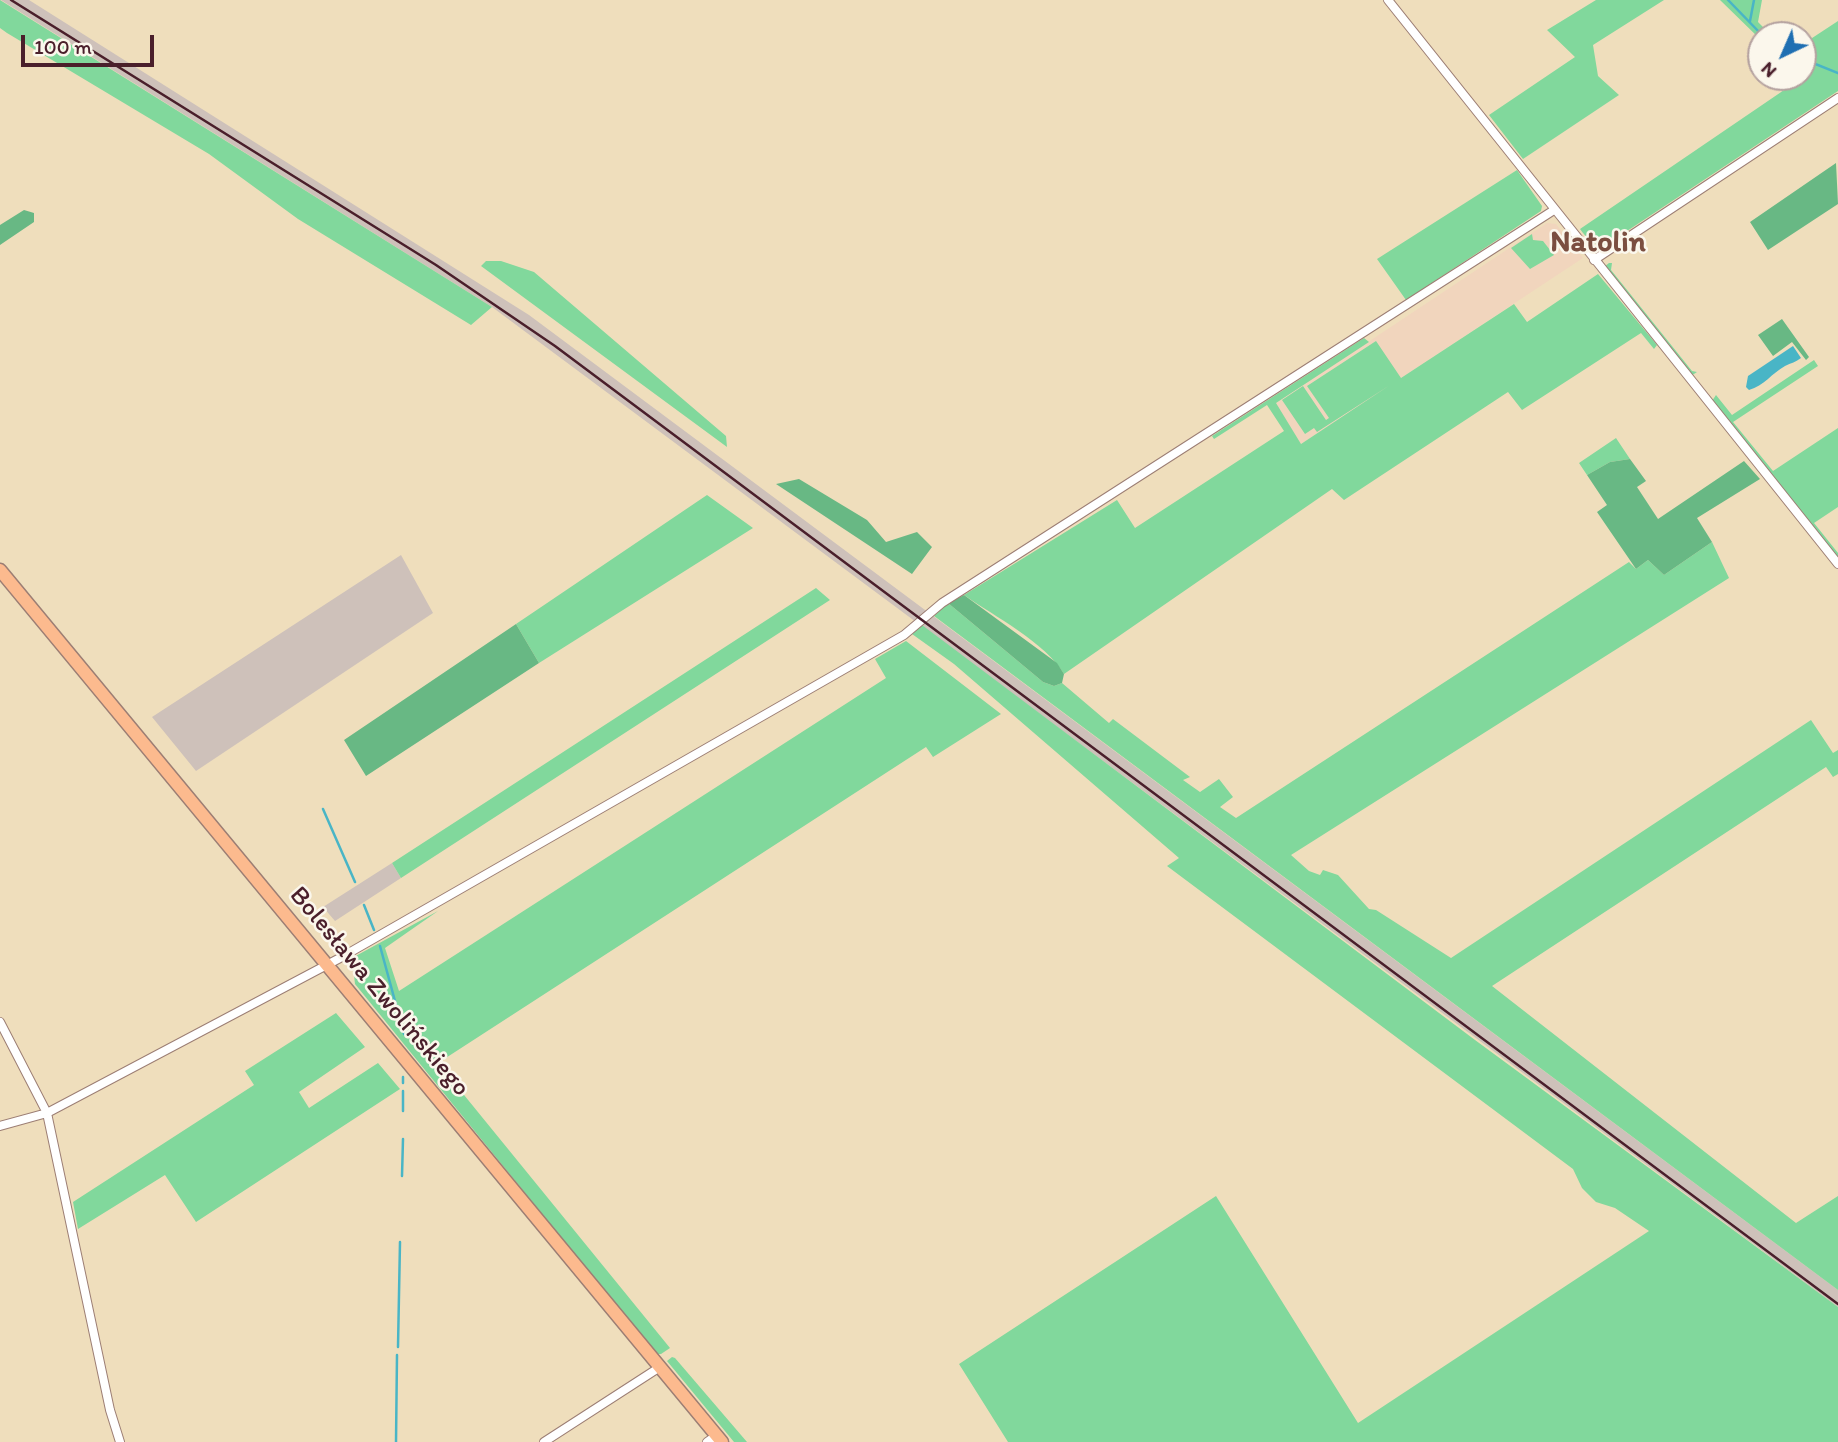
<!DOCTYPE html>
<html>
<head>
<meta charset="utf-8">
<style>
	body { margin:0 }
	#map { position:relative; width:1838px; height:1442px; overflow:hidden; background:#efdebc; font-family:Itim,sans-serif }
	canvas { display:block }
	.north { position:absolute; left:1747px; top:21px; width:70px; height:70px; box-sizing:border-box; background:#fbf7ec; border:2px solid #b4a19f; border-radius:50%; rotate:224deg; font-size:19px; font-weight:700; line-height:28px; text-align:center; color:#4a1f2b }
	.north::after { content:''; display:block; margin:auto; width:24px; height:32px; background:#1f6fb2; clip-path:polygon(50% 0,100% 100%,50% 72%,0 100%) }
	.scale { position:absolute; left:21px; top:35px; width:133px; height:32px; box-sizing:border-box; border:4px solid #4a1f2b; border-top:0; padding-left:9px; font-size:21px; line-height:24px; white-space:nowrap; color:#4a1f2b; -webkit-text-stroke:5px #fbf7ec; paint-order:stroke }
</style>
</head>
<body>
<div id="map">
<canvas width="1838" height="1442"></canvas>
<div class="north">N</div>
<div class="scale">100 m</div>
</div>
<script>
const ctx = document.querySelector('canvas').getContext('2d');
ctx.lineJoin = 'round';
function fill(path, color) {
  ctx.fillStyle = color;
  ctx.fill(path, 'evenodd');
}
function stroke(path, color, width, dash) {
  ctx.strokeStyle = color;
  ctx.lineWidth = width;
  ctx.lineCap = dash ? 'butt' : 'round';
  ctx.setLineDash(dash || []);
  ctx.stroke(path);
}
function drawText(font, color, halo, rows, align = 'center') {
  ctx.font = font + ' Itim,sans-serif';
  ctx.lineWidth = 5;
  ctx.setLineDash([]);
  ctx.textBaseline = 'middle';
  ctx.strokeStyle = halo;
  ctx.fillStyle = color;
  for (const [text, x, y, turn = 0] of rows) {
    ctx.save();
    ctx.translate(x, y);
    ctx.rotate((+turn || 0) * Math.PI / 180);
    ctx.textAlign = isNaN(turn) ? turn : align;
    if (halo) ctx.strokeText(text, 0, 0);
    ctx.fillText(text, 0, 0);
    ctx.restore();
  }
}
const built = new Path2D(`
	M1547 223 1556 224 1583 258 1301 444 1275 404Z`);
const industrial = new Path2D(`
	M1 0H29L529 315 1838 1290V1307L492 307Z
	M401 555 433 613 196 771 152 717Z
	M392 863 401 878 335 921 323 907Z`);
const green = new Path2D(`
	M0 0 492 307 471 325 298 219 209 154 7 33 0 28Z
	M1596 0H1664L1593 45 1598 76 1619 95 1523 159 1489 115 1575 57 1547 30Z
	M1720 0H1762L1758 22 1771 35H1761V40Z
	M1838 21V91L1612 241C1597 250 1589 241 1580 229L1812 71 1803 66V44Z
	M1517 170 1542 206 1541 211 1406 300 1377 259Z
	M1532 234 1533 240 1543 241 1554 255 1530 269 1511 248Z
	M486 261H501L534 272 726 436 727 447 481 266Z
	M1609 263H1612L1611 270 1692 371 1697 372 1691 376 1604 267Z
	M1598 274 1657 345 1654 349 1641 333 1522 410 1508 392 1344 500 1332 489 1064 674C1046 643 994 616 964 595L1117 500 1135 528 1284 431 1267 405 1214 439 1212 436 1364 338 1369 342 1276 403 1301 444 1390 385 1317 432 1314 428 1305 434 1282 400 1303 386 1326 420 1329 418 1307 386 1376 341 1401 378 1514 304 1527 322Z
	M1814 360 1818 366 1733 422 1773 471 1838 428V507L1814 523 1838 553V559L1712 401 1716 395 1732 415Z
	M1616 438 1630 459 1610 462 1587 475 1579 463Z
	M707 495 753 528 539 663 516 624Z
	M1712 542 1729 578 1291 855 1309 871 1320 875 1323 870 1338 875 1369 909 1376 910 1451 958 1811 720 1833 753 1838 750V774L1833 777 1826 767 1492 986 1796 1223 1838 1196V1290L934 616 948 603 1043 682 1054 686 1062 683 1109 723 1113 719 1190 777 1183 780 1200 792 1219 779 1233 797 1220 807 1236 818 1629 562 1636 569 1648 560 1664 575Z
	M816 588 830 600 401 878 392 863Z
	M922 625 1475 1040 1838 1307V1442H1008L959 1364 1216 1196 1358 1423 1649 1231 1615 1208 1596 1202 1582 1188 1573 1169 1167 866 1179 858 954 664 912 634Z
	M906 641 1001 714 933 757 926 747 438 1063 670 1348 661 1354H656L355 984 352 958 438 911 385 948 399 991 886 678 875 659Z
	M336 1013 365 1047 299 1092 309 1108 378 1063 400 1089 196 1222 165 1175 78 1229 73 1202 254 1085 245 1071Z
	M672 1357 675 1358 747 1442H734L667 1361Z`);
const forest = new Path2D(`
	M1836 163 1838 204 1768 250 1750 222Z
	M24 210 34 213V222L0 245V225Z
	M1782 319 1809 357 1806 360 1792 342 1773 356 1758 335Z
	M1630 459 1646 481 1637 487 1658 519 1744 461 1760 479 1697 518 1712 542 1664 575 1648 560 1636 569 1597 512 1607 505 1587 475 1610 462Z
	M799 479 867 520 886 542 917 532 932 547 912 574 776 484Z
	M964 595 1057 663 1064 674 1062 683 1054 686 1043 682 948 603Z
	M516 624 539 663 366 776 344 740Z`);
const water = new Path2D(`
	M1793 346 1801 358C1796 362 1791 363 1785 366 1772 373 1764 386 1749 390L1746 387 1748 376Z`);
const stream = new Path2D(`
	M1728 0 1762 35
	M1750 21 1754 0
	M1803 59 1838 73
	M323 809 355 882
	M364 905 374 930
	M380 946 404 1034
	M403 1083V1077
	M403 1111V1091
	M402 1176 403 1139
	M398 1347 400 1242
	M396 1442 397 1355`);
const minor = new Path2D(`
	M1388 0 1838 564
	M1594 260 1838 98
	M0 1022 47 1113 110 1410 120 1442
	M0 1126 47 1113 340 958 904 635 942 603 1554 210
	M544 1442 660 1367
	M707 1442 717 1435`);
const primary = new Path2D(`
	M0 570 722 1442`);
const rail = new Path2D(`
	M11 0 436 265 555 346 1838 1304`);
const streetNames = [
	["Bolesława Zwolińskiego",379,992,50]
];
const quarterNames = [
	["Natolin",1598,243]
];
fill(built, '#f1d5bd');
fill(industrial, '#cec1ba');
fill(green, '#81d89c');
fill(forest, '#68b884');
fill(water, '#49b5c6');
stroke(stream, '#49b5c6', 2.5);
stroke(minor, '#9c7e74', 10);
stroke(primary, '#9c7e74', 15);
stroke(minor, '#fff', 8);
stroke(primary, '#fcba8e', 12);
stroke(rail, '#4a1f2b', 2.5);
drawText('26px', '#4a1f2b', '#fbf7ec', streetNames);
drawText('bold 30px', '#7b4e40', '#fbf7ec', quarterNames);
</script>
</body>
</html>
